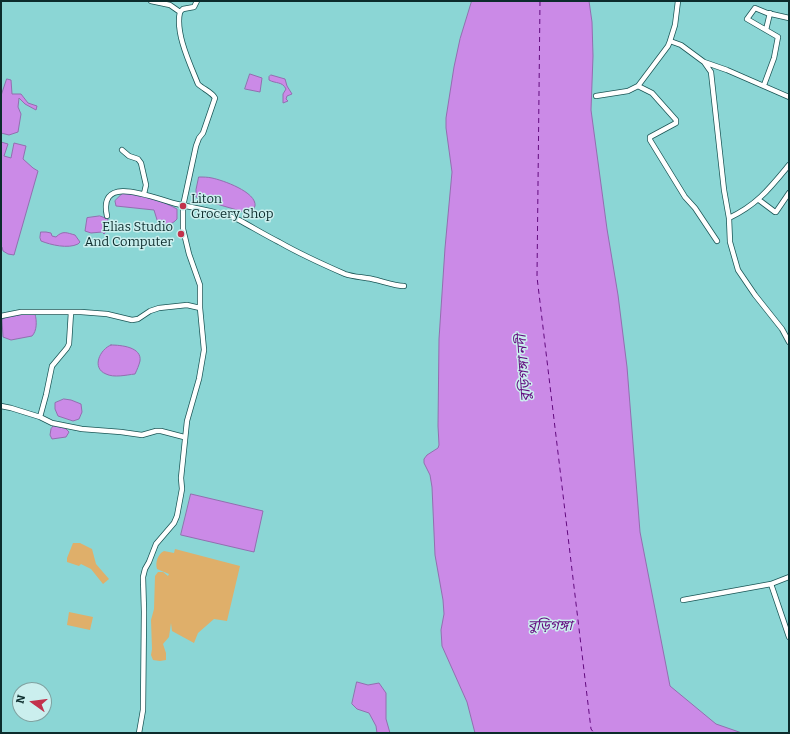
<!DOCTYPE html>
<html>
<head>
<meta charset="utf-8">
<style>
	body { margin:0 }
	#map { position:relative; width:790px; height:734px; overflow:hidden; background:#8bd6d5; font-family:Bitter,serif }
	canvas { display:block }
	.frame { position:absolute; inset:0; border:2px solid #0c2c2c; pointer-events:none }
	.north { position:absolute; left:12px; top:682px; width:40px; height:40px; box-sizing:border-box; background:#cbefee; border:1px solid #7fa1a0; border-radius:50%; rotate:284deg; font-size:11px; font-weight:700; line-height:16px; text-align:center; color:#0c2c2c }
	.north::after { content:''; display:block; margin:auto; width:14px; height:18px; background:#c2324c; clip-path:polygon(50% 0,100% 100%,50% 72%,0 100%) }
</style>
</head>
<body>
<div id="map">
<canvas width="790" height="734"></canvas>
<div class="frame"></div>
<div class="north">N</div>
</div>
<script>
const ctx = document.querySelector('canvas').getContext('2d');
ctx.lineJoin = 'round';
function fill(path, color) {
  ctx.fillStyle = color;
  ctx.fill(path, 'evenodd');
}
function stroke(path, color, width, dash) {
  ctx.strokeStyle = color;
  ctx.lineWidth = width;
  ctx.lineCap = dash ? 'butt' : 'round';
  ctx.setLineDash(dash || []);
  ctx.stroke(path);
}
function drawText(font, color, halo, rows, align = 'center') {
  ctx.font = font + ' Bitter,"Noto Sans Bengali",serif';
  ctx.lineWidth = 3;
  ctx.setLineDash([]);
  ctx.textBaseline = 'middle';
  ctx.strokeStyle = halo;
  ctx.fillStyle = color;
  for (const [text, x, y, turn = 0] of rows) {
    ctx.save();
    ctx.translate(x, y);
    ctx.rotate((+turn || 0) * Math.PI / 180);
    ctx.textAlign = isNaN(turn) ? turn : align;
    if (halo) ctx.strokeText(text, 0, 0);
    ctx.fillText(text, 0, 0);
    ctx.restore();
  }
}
const green = new Path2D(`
	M73 543H80L92 549 96 564 109 579 103 584 91 569 81 564 79 566 67 562V558Z
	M175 549 240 566 227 621 214 619 198 633 194 643 172 631 171 623 169 637 163 644 166 653V660L160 661 153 660 151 655 152 649 151 620 154 609 155 576 158 572H163L168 576 169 574 157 569C155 562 158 554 164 551L174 553Z
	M69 612 93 617 90 630 67 625Z`);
const water = new Path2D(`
	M472 1H589L592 22 593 56 591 110 607 229 618 295 627 367 640 532 670 686 716 724 742 733H475L467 702 442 646 441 630 444 614 443 600 435 555 432 487 430 475 424 463V459L427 455 438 448 439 445 438 426 439 339 445 248 452 172 446 128V118L454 67 460 39Z
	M250 74 262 78 260 92 245 89Z
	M271 75 285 79 287 86 292 94 287 96 286 99 288 101 283 103V94L286 89C282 81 276 84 269 80V77Z
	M7 79 11 80 12 94H21L28 103 37 106 36 110 25 104 19 98 18 107 21 114 18 132 9 135 1 133V96Z
	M1 142 8 144 4 156 11 158 14 143 26 146 23 159 33 168 38 171 14 255 8 254 3 251 2 247H1Z
	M199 177C203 177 208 177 212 178 222 180 257 192 255 206 254 208 252 212 250 214 232 208 214 204 196 197V190Z
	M123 193C140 192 162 201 177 209V219C172 225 165 226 158 223L154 210 116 206 115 201Z
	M100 216 108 219 105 233 104 234 102 232 91 233 85 231 87 218Z
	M41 232H46L51 233 52 236 56 237C63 230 67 233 75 235L80 242 78 244C68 249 51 245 41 241L40 238Z
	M13 313 35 314C37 321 37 331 32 336L11 340 3 337 2 320Z
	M111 345C121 345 142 347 140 361 139 365 137 370 135 374 126 375 114 378 106 374 91 368 100 349 111 345Z
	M64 399 71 400 81 404 82 412 79 419 73 421 58 416 55 409V403Z
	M55 424 63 426 69 432 66 437 52 439 50 435 51 429Z
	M191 494 263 511 254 552 181 535Z
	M357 682 368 685 379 683 386 693V719L390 733H377L376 726 369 713 357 709 352 704Z`);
const ferry = new Path2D(`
	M540 1 537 277 591 729 594 733`);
const street = new Path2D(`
	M151 1 170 5 180 12
	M678 1 675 25 670 41 681 45 704 62 711 72 724 190 729 218 730 242 738 270 755 295 782 329 789 342
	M766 30 770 13
	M704 62 727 70 789 97
	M764 85 774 58 778 37 747 19 755 8 767 13 789 18
	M638 86 652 93 676 120V123L650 137V140L685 197 695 208 717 241
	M596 96 628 91 638 86 668 46 670 41
	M122 150 129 156 138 159 141 163 146 185 144 194
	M759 200 775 212H776L789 193
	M107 216C97 171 158 200 177 204 198 209 219 211 239 220 252 227 265 235 279 242 300 254 322 264 345 274 353 277 363 277 372 279 382 281 394 286 404 286
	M729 218C757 205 770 188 789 165
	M71 312 69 344 67 348 52 366 46 395 40 417 52 423 82 429 121 432 142 435 156 431H161L184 437
	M1 316 21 312H81L107 314 132 320 138 319 150 311 159 308 187 305 200 308
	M1 406 11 408 40 417
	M771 584 789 637
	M683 600 771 584 789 577
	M139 733 143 710 144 612 143 577 145 569 149 562 156 544 174 523 177 516 182 489 181 478 187 421 199 379 204 350 200 308V285L189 254 183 229V206L196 146 199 138 203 133 215 98C212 92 203 89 198 84 190 64 175 33 180 12L183 9 194 7 197 1`);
const markers = [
	[183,206,4,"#c2324c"],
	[181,234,4,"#c2324c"]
];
const poiNames = [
	["Liton",191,199],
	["Grocery Shop",191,214],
	["Elias Studio",173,227,"right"],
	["And Computer",173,242,"right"]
];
const waterNames = [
	["বুড়িগঙ্গা নদী",524,368,-94],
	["বুড়িগঙ্গা",550,626]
];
fill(green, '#dfaf6a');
fill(water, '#cb8ae7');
stroke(water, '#926eaf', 1);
stroke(ferry, '#630b7f', 1, [5, 4]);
stroke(street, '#1a5555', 6);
stroke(street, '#fff', 4.5);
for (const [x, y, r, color] of markers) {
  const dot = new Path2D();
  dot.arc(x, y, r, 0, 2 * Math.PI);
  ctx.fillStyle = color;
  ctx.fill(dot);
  stroke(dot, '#cbefee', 1.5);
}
drawText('13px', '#0c2c2c', '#cbefee', poiNames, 'left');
drawText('italic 14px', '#630b7f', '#cbefee', waterNames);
</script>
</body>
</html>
